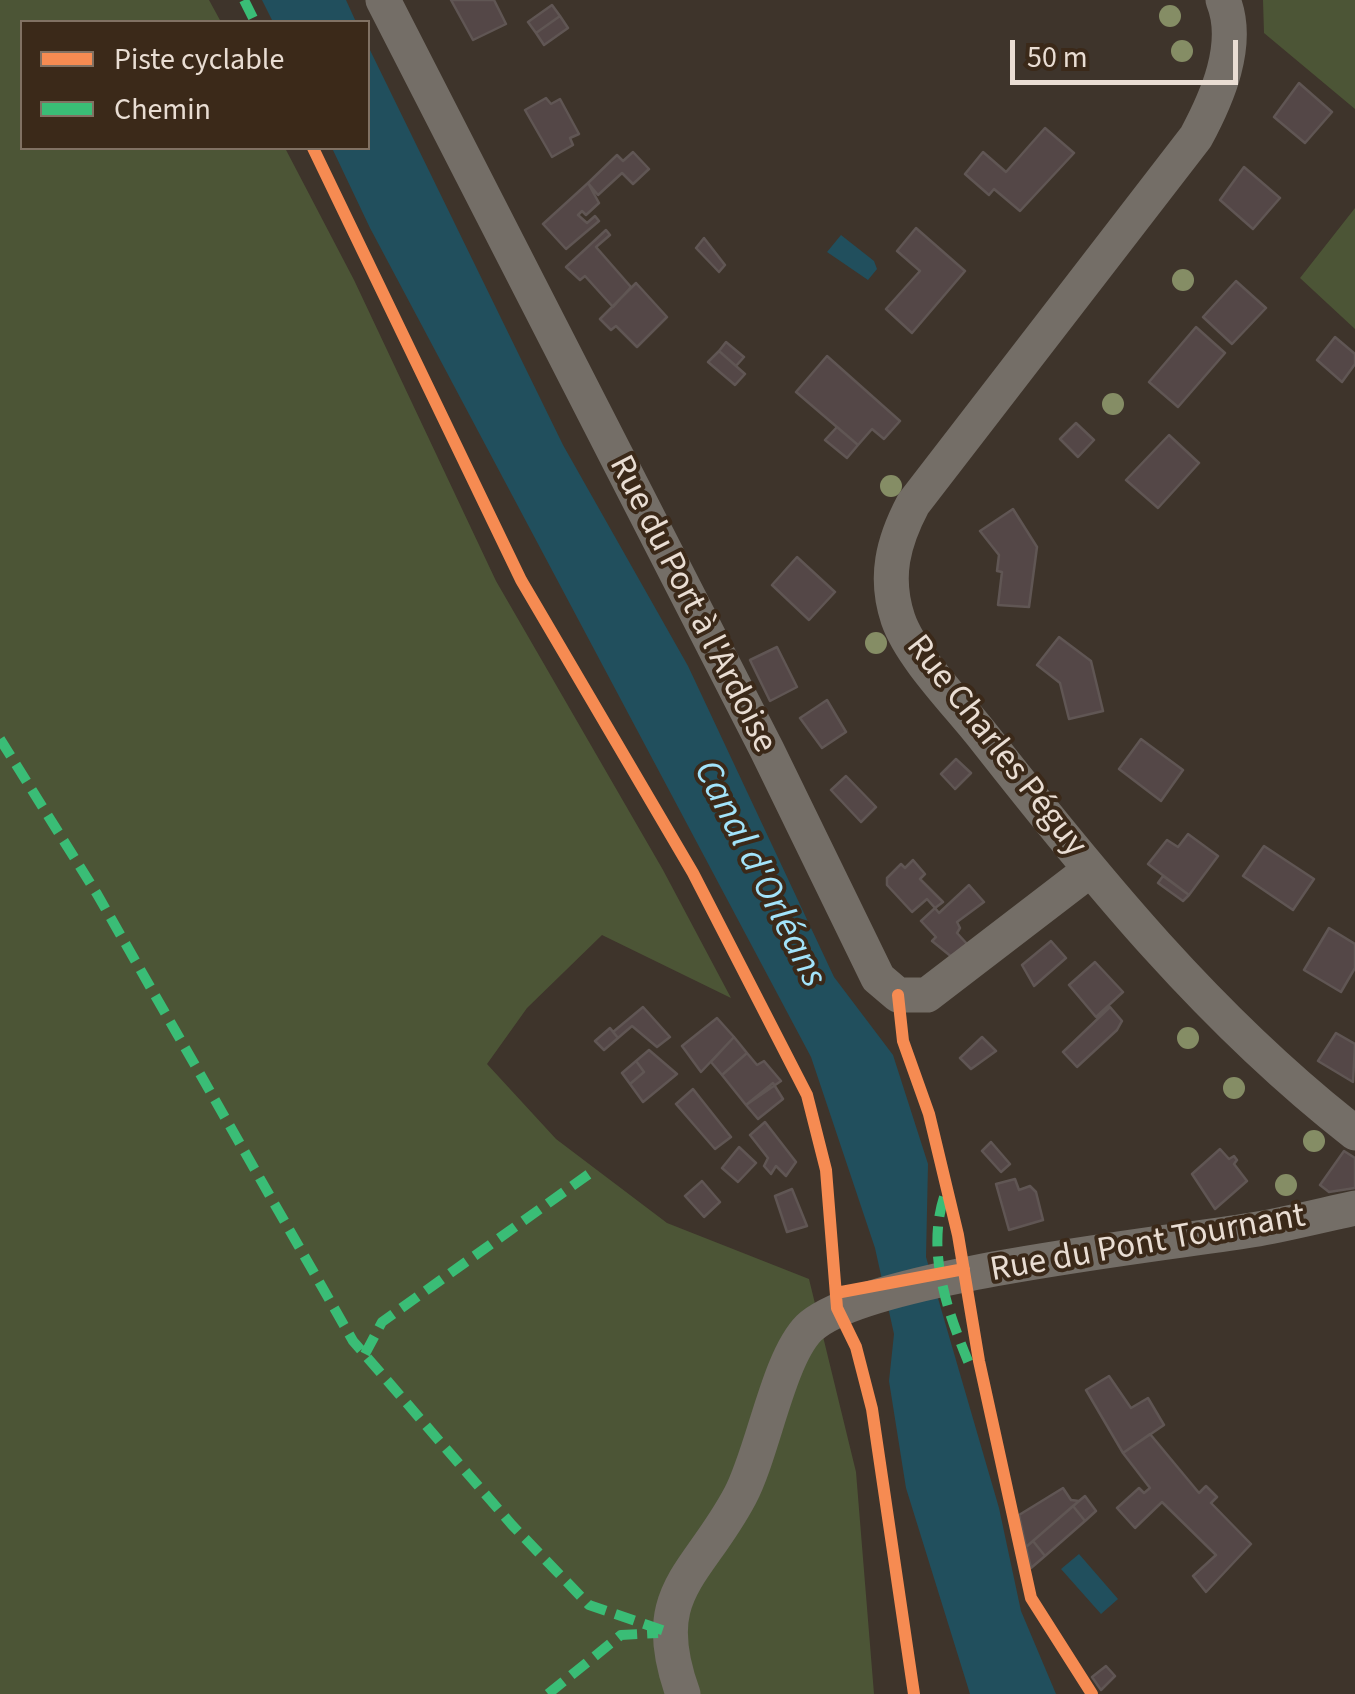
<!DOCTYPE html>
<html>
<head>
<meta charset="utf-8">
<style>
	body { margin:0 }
	#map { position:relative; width:1355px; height:1694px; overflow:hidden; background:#3e342b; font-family:"Source Sans 3",sans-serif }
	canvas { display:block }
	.legend { position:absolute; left:20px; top:20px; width:350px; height:130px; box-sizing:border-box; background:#3b2919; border:2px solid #817163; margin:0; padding:12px 18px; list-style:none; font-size:30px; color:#e9ddd3 }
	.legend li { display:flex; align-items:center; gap:20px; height:50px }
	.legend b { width:50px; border:2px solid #817163 }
	.scale { position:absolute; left:1010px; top:40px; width:228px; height:45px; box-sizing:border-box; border:5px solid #e9ddd3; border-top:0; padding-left:12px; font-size:30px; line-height:35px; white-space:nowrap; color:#e9ddd3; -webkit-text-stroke:8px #3b2919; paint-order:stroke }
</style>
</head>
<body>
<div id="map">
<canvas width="1355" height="1694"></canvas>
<ul class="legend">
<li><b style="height:12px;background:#f68b52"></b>Piste cyclable</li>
<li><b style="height:12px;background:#3abd76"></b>Chemin</li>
</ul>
<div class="scale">50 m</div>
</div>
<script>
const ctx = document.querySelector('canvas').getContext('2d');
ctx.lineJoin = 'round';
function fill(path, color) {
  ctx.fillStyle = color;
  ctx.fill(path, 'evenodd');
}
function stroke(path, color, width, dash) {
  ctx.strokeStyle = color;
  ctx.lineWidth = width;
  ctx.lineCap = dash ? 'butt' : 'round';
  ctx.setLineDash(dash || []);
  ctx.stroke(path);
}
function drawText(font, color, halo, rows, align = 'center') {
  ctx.font = font + ' "Source Sans 3",sans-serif';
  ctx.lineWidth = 8;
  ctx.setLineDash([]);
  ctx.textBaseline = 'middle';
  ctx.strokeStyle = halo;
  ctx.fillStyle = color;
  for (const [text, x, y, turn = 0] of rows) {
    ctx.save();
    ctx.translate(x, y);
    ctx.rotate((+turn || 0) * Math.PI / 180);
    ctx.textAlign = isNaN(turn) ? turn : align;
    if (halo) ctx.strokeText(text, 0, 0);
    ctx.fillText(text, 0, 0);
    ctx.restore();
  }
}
const green = new Path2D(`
	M0 0H209L221 22H22V148H285L354 280 496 581 663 870 731 998 602 935 527 1008 487 1064 556 1139 667 1223 809 1279 856 1472 874 1694H0Z
	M1263 0H1355V109L1264 33Z
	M1355 208V329L1300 278Z`);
const water = new Path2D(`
	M262 0H346L356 22H273Z
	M368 46 563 445 688 666 834 977 893 1055 928 1164 926 1257 999 1508 1021 1611 1056 1694H970L906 1488 889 1381 894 1334 875 1248 811 1057 370 228 332 148H368Z
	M841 235 874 261 877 269 868 280 827 252Z
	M1079 1554 1118 1599 1101 1614 1061 1569Z`);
const building = new Path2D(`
	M451 0H494L506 24 473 40Z
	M552 5 560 16 536 33 528 22Z
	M560 16 568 28 544 45 536 33Z
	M1299 83 1332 112 1305 143 1274 117Z
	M546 98 551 104 560 99 579 134 570 138 573 145 552 157 525 110Z
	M1045 128 1074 153 1020 211 994 189 989 195 965 174 983 152 1006 172Z
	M633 152 649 169 633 184 622 173 598 195 588 183 617 155 623 161Z
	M1244 167 1280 198 1253 229 1220 200Z
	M588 183 599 203 586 215 582 211 578 215 587 223 595 216 599 221 566 249 543 224Z
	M916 228 965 271 912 333 886 309 920 271 897 251Z
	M606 230 610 235 596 247 631 287 613 307 585 276 580 280 566 267Z
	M704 238 725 265 719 272 696 248Z
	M1236 281 1266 308 1232 344 1203 317Z
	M636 283 667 317 637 347 616 326 611 330 600 319Z
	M1196 327 1225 353 1178 407 1149 382Z
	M1335 337 1355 354V364L1342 382 1317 360Z
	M726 342 744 357 736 366 719 351Z
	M719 351 745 374 735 385 708 362Z
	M827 356 900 421 884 439 872 429 858 445 796 392Z
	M1076 423 1094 440 1078 457 1060 439Z
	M837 427 858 445 847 458 825 440Z
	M1169 435 1199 463 1158 508 1126 480Z
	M1013 509 1037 547 1029 607 998 605 1002 572 997 571 999 555 980 531Z
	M797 557 835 592 809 620 772 585Z
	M1059 637 1091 661 1103 711 1069 719 1060 683 1037 665Z
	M777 647 797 687 770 701 750 660Z
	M827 700 846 732 822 748 800 718Z
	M1141 739 1183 770 1161 801 1119 769Z
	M956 759 971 773 955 789 941 774Z
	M846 776 876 807 861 822 831 790Z
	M1188 834 1218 856 1189 895 1148 864 1167 840 1178 847Z
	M1264 846 1314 879 1293 910 1243 876Z
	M913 860 925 874 920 879 943 902 935 908 927 899 912 912 887 885V878L901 864 905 868Z
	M1163 876 1189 895 1183 901 1158 883Z
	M969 885 984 902 957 922 960 928 957 933 968 945 953 958 932 941 936 937 921 921 935 908 939 913Z
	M1329 928 1355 944V968L1341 992 1304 970Z
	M1051 941 1066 958 1034 986 1022 965Z
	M1095 962 1123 992 1096 1017 1069 985Z
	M643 1007 670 1037 657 1047 632 1026 618 1038 613 1032Z
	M1110 1007 1122 1021 1117 1030 1077 1067 1063 1052Z
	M717 1018 734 1037 701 1072 682 1046Z
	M610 1028 618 1038 604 1050 595 1041Z
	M1336 1033 1355 1044 1353 1082 1318 1061Z
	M734 1037 747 1053 722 1075 711 1062Z
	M982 1037 996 1051 971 1069 960 1058Z
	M649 1050 677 1074 643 1102 630 1084 644 1072 636 1061Z
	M747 1053 757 1065 764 1061 781 1081 746 1105 722 1075Z
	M636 1061 644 1072 630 1084 622 1073Z
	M773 1083 783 1099 758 1119 746 1105Z
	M693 1089 731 1137 715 1149 676 1104Z
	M765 1122 796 1162 786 1176 776 1166 771 1174 764 1166 768 1158 750 1135Z
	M991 1142 1010 1164 1001 1172 982 1151Z
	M739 1147 756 1163 738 1182 722 1168Z
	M1220 1149 1229 1159 1234 1156 1237 1160 1234 1164 1247 1181 1215 1209 1192 1174Z
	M1344 1151 1355 1158V1188L1329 1192 1320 1185Z
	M1015 1179 1019 1190 1030 1186 1036 1192 1043 1220 1009 1230 996 1184Z
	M702 1181 720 1202 704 1217 685 1196Z
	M792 1189 807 1226 787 1232 775 1196Z
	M1109 1376 1131 1408 1148 1398 1164 1425 1123 1453 1086 1390Z
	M1150 1434 1199 1493 1206 1486 1217 1497 1211 1503 1251 1544 1206 1592 1193 1576 1216 1555 1162 1502 1135 1528 1117 1508 1139 1488 1144 1493 1150 1488 1123 1453Z
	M1063 1488 1071 1500 1079 1501 1026 1547 1019 1515Z
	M1085 1496 1096 1511 1085 1521 1073 1506Z
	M1073 1506 1085 1521 1045 1556 1033 1541Z
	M1033 1541 1045 1556 1031 1568 1026 1547Z
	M1106 1666 1115 1676 1101 1690 1092 1677Z`);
const street = new Path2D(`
	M383 0 767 750 878 978 898 995H927L1090 870
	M1223 0C1241 44 1217 98 1196 137L913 504C893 542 884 577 898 619 911 657 958 704 983 736 1096 880 1210 1020 1355 1133
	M683 1694C646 1592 697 1577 740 1496 763 1453 778 1359 809 1328 864 1275 1170 1244 1258 1229 1291 1223 1323 1215 1355 1208`);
const quiet = new Path2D(`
	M244 0 255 22
	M0 739 97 894 353 1341 512 1525 589 1605 668 1632
	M944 1197C926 1254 948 1313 970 1366
	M365 1354 382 1322 596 1169
	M548 1694 621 1635 658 1633`);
const cycleway = new Path2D(`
	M313 148 521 580 693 873 807 1095 826 1170 837 1308 856 1347 872 1409 914 1694
	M898 995 903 1041 929 1114 958 1235 979 1361 1031 1598 1092 1694
	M836 1293 964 1269`);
const trees = [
	[1170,16],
	[1182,51],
	[1183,280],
	[1113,404],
	[891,486],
	[876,643],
	[1188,1038],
	[1234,1088],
	[1314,1141],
	[1286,1185]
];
const streetNames = [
	["Rue du Port à l'Ardoise",691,605,63],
	["Rue Charles Péguy",995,747,52],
	["Rue du Pont Tournant",1148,1245,-10]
];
const waterNames = [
	["Canal d'Orléans",758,875,63]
];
fill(green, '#4c5536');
fill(water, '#214f5d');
fill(building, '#544747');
stroke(building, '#605654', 2.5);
stroke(street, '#746e67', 35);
stroke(quiet, '#3abd76', 10, [20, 10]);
stroke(cycleway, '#f68b52', 12);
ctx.fillStyle = '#858d65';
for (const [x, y] of trees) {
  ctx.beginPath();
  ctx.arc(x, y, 11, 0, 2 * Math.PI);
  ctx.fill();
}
drawText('35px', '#e9ddd3', '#3b2919', streetNames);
drawText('italic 38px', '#a2e3fa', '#3b2919', waterNames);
</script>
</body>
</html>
